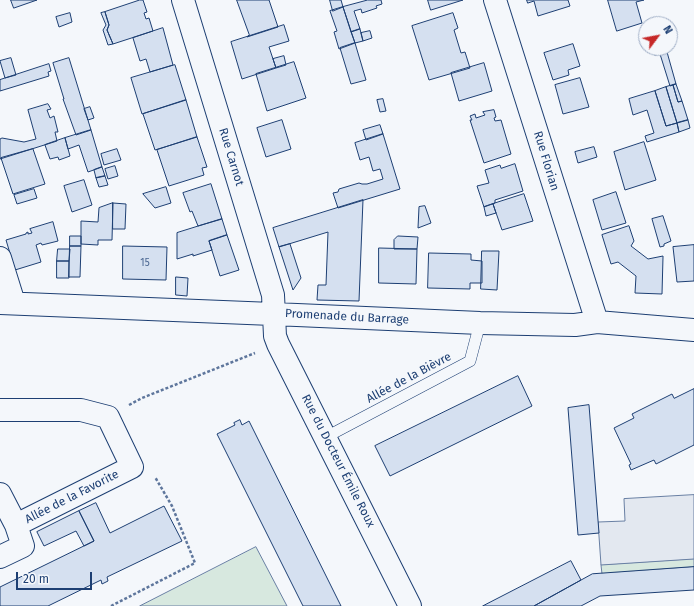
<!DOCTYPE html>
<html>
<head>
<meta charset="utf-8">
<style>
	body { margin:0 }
	#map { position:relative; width:694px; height:606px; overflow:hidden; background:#f4f7fb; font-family:"Fira Sans",sans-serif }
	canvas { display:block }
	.north { position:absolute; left:638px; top:16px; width:40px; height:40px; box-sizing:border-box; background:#f4f7fb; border:1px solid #9eadc5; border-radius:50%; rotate:58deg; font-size:11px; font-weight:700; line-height:16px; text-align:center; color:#1d3f73 }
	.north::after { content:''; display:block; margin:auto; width:14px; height:18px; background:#c62828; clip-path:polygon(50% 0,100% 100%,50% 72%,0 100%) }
	.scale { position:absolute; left:16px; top:572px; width:76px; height:18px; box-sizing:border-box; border:2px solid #1d3f73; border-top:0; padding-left:5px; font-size:12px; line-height:14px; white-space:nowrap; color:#1d3f73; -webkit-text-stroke:3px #f4f7fb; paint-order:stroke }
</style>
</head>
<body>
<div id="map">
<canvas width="694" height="606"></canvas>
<div class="north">N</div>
<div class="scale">20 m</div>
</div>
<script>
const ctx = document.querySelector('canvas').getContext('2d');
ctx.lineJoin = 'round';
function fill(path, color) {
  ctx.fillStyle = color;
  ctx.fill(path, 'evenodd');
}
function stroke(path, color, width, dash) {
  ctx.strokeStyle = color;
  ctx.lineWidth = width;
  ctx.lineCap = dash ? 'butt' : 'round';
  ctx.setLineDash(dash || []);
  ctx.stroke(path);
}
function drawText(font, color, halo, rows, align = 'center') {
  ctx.font = font + ' "Fira Sans",sans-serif';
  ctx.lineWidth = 3;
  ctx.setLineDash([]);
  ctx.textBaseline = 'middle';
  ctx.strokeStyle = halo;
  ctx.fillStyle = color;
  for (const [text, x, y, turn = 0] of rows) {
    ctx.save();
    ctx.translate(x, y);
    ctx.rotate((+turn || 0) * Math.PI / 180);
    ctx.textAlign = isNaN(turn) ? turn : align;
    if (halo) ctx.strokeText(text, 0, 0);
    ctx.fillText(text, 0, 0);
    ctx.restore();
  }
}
const green = new Path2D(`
	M256 547 287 606H140Z
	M694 559V567L602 574 601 565Z`);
const parking = new Path2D(`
	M694 495V559L601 565 598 522 625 521 624 499Z`);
const building = new Path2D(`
	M11 0H37L14 8Z
	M140 0H143L147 12 144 13 146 19 149 18 153 31 113 44 107 30 109 25 105 12Z
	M237 0H269L278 27 247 37 249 35Z
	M330 0H341L343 7 333 11Z
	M368 0H381L382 4 376 6 377 8 362 13 361 9 354 11 360 29 351 32 343 7Z
	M428 0H463L431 10Z
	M527 0H568L570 6 538 16 534 1 528 3Z
	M608 0H644L636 2 642 23 617 31Z
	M343 7 355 43 339 49 334 32 337 31 330 11Z
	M105 12 109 25 107 30 113 44 108 45 103 30 106 25 101 13Z
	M70 13 72 22 59 27 56 17Z
	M453 13 458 28 454 30 461 53 465 52 470 68 429 80 412 26Z
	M284 25 289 41 269 47 276 68 242 79 231 42Z
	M163 28 173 65 150 72 146 59 140 61 133 38Z
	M360 29 363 41 355 43 351 32Z
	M370 31 372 38 363 41 361 33Z
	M355 43 366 80 351 84 340 48Z
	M573 44 580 66 568 70 569 75 553 80 544 53Z
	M653 48H665L667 52 655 55Z
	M667 52 676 84 670 86 660 54Z
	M284 56 286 65 276 68 273 59Z
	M11 58 16 75 5 78 0 61Z
	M69 58 91 130 76 135 63 99H64L53 63Z
	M294 62 306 98 267 111 256 74Z
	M484 63 492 91 459 101 451 73Z
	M49 64 51 71 48 72 49 76 0 91V80Z
	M175 65 186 100 142 114 131 78Z
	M580 78 589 107 563 114 555 85Z
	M676 84 682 101 678 102 673 85Z
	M673 85 678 102 682 101 688 120 677 123 666 87Z
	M666 87 677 123 666 126 655 91Z
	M655 91 666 126 677 123 679 132 647 142 645 136 654 133 647 110 633 115 629 99Z
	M383 99 386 111 380 112 377 100Z
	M186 100 197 137 155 150 143 114Z
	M48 104 51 109 47 110 50 118 54 116 58 132H55L57 141 0 159V139L2 138 24 142 36 139 28 110Z
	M90 107 94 118 88 120 84 109Z
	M494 110 496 117 494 118 495 121 501 120 511 154 484 163 470 120H472L470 116 475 114 476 118 485 115 483 112Z
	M282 120 291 149 266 157 257 128Z
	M688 120 690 128 679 132 677 123Z
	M380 125 383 134 366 140 363 130Z
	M91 130 102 167 88 172 79 145 68 149 65 138Z
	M383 134 400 189 338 208 333 193 338 192 339 189 359 183 362 184H367L383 179 380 169 373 171 369 157 360 160 355 143Z
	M197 137 207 167 202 168 204 175 169 186 157 150Z
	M65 138 70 156 59 160 58 157 50 159 45 145Z
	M644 142 656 180 625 190 614 152Z
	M594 147 597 157 578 163 575 152Z
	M33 149 45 184 13 194 1 158Z
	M117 149 121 160 104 165 101 154Z
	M515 164 523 191 495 200V203L484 207 477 186 489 183 485 170 500 165 501 168Z
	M115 166 118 176 108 179 105 169Z
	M102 167 105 176 96 178 94 170Z
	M105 176 108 185 99 187 96 178Z
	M84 180 92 205 72 212 64 186Z
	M211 184 222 219 198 226 192 211 190 212 183 193Z
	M166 187 171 203 155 208 143 194Z
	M34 189 37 198 17 204 14 195Z
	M616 192 626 223 602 230 593 200Z
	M524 194 533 221 502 230 493 204Z
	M363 200 359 301 317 300 318 285H326L328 232 279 247 273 228Z
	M113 203 126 204 125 229H113Z
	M113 203 112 240H98V245L81 244V221L98 222 99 208Z
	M493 204 496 213 486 216 484 207Z
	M425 206 431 223 418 228 419 207Z
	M663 216 671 241 664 244V246L660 247 652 219Z
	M222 219 227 235 209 241 212 250 193 256V254L177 259V233Z
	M53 222 58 241 42 245 41 243 36 245 41 262 15 270 6 240 26 234V233L28 232V234L32 233 30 229Z
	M629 226 634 241 631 246 648 259 663 256V257L662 294 635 293 636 276 618 262 611 264 602 235Z
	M227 235 239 270 220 276 209 241Z
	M70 236H81V246H70Z
	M398 236 418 237 417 249H394V240Z
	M290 244 301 278 293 290 279 247Z
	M694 245V281L677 282 673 247Z
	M70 246H81L80 277H69Z
	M123 246 167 247 166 280 123 279Z
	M379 248 417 249 416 284 379 283Z
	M58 249H70L69 261H57Z
	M482 251H499L497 290 481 289Z
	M429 253 471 254V260L482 261V283H470V289L428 288Z
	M57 261H69V278H57Z
	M176 277 188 278 187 296 176 295Z
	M518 376 532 406 390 476 375 446Z
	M694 389V445L656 464 654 460 631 470 629 465 631 464 614 428 634 418 632 414 672 394 674 398Z
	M589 405 599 533 578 535 568 408Z
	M240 420 242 425 249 421 341 606H303L217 434 235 425 234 423Z
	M96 503 110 533 164 506 182 541 107 577 108 581 102 584 101 580 48 606H0V587L94 541 79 511Z
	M79 511 94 541 84 546 76 531 44 546 37 532Z
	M571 561 581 580 534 606H483Z
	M694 567V590L600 596 581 606H534L592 574Z`);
const path = new Path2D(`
	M129 405 142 398 255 353
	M111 606 195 563 172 506 155 477`);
const lane = new Path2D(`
	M326 437 470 361 480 323`);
const street = new Path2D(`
	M183 0 273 295 275 336 278 344 410 606
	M495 0 597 322
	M0 258 14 303
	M0 303 297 315 480 323 575 325 597 322 694 330
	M0 410H81L108 417 132 467 16 525 0 494
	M0 557 23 546 16 525`);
const numberNames = [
	["15",145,263]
];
const streetNames = [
	["Rue Carnot",231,157,73],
	["Rue Florian",546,161,73],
	["Promenade du Barrage",347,317,3],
	["Allée de la Bièvre",409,378,-28],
	["Rue du Docteur Émile Roux",338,461,63],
	["Allée de la Favorite",72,497,-27]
];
fill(green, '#d7e8df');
stroke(green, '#687fa3', 1);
fill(parking, '#e3e8f0');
stroke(parking, '#687fa3', 1);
fill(building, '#d5e0f0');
stroke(building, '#1d3f73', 1);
stroke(lane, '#1d3f73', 12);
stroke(street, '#1d3f73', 24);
stroke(path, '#5e769c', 2.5, [3, 2]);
stroke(lane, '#f4f7fb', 11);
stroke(street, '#f4f7fb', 22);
drawText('10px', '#4b6792', null, numberNames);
drawText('12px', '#1d3f73', '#f4f7fb', streetNames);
</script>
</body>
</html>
